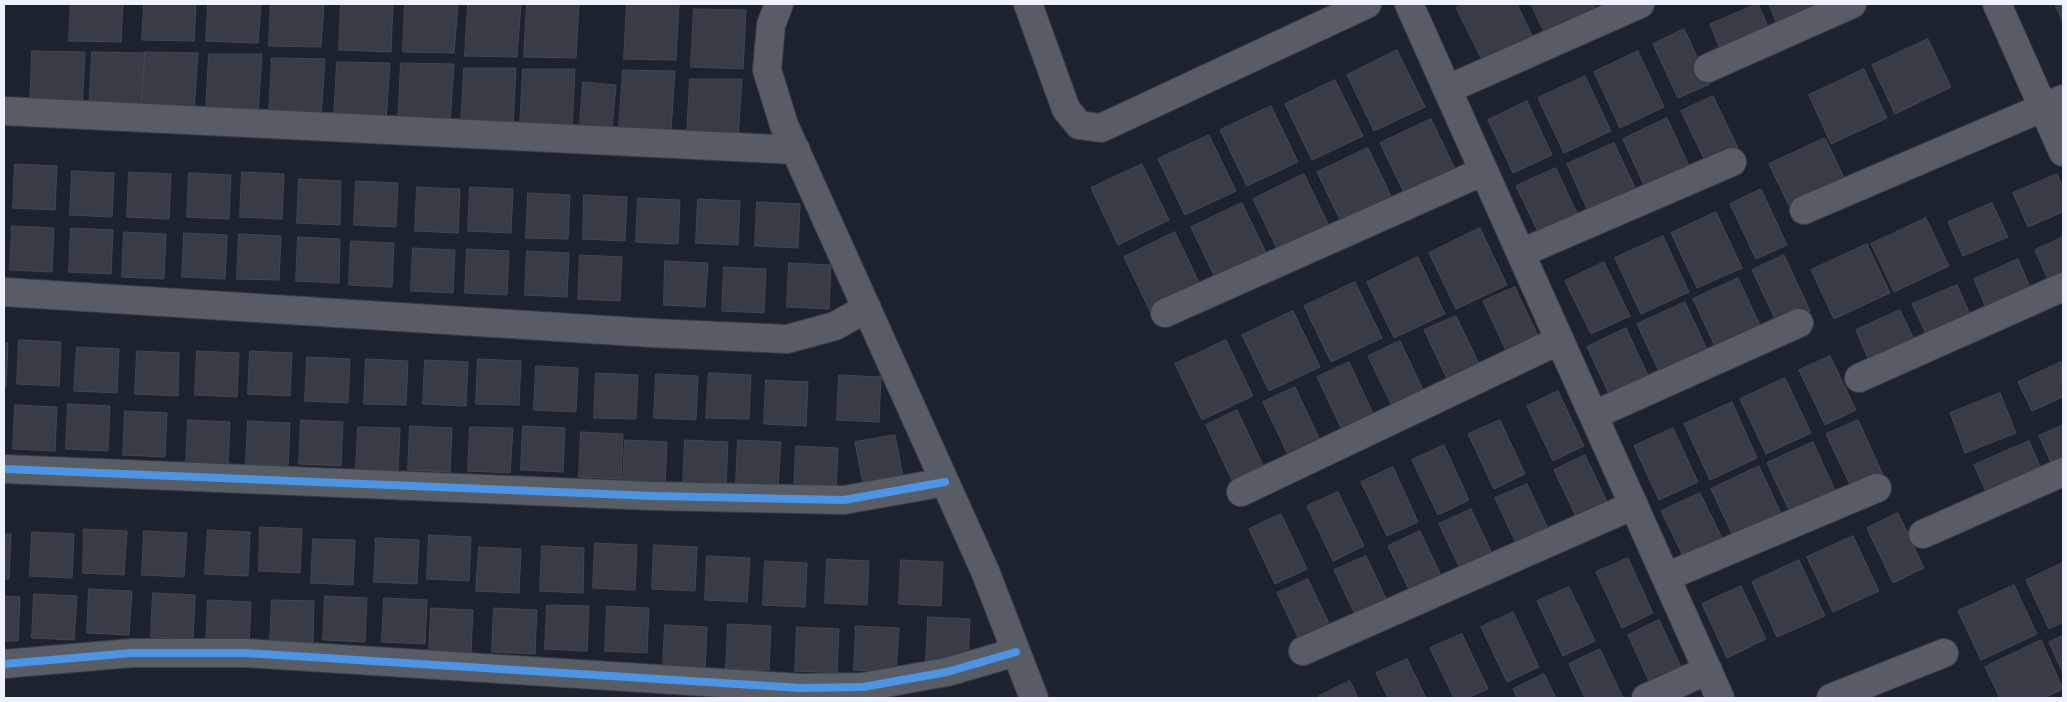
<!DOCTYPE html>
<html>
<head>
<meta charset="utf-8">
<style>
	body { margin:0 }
	#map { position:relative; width:2067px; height:702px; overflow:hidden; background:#1d232e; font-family:Commissioner,sans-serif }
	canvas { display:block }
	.frame { position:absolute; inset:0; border:5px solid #edf2fe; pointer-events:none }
</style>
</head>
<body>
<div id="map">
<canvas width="2067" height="702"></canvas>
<div class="frame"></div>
</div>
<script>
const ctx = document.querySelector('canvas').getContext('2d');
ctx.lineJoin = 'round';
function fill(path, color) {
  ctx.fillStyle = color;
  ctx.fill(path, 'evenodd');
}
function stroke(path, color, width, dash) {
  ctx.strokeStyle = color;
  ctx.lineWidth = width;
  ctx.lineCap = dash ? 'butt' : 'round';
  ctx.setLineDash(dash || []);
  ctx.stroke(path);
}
const building = new Path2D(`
	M71 4H123L121 42 69 41Z
	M144 4H196L194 41 142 40Z
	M208 4H261L258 43 206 41Z
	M271 4H324L321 47 269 46Z
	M341 4H393L391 52 339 50Z
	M405 4H458L454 53 403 52Z
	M468 4H521L517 57 465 56Z
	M527 4H579L576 58 524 57Z
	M627 4H679L676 60 624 59Z
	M1465 4H1517L1534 40 1484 64 1456 8Z
	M1531 4H1593L1597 11 1546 35Z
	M1758 4 1769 29 1720 49 1710 24Z
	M1769 4H1826L1779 28Z
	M2055 4H2063V22Z
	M694 9 746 10 743 69 691 67Z
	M1684 29 1710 84 1678 98 1653 44Z
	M1928 39 1951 87 1895 114 1872 65Z
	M1397 50 1425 107 1374 131 1347 75Z
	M32 51 85 52 82 111 30 110Z
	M1638 51 1664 107 1620 128 1594 72Z
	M92 52 145 53 141 112 89 111Z
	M145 52 198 53 194 112 142 111Z
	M209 54H262L258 113 206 112Z
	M272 58 325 59 321 117 269 116Z
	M337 62 390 63 386 121 334 120Z
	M401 63 454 64 450 123 398 122Z
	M464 68H516L513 127 461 126Z
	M523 69H575L572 128 520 127Z
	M1864 69 1887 118 1831 144 1809 95Z
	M623 70 675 71 671 130 619 128Z
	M1585 76 1611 131 1564 153 1538 98Z
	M690 79H742L738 138 687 137Z
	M1335 80 1363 136 1312 160 1285 104Z
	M583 82 616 85 612 128 580 126Z
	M1713 96 1739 150 1707 165 1681 111Z
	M1527 101 1552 155 1513 173 1488 120Z
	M1271 106 1298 162 1247 186 1220 130Z
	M1667 118 1693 174 1648 194 1623 139Z
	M1431 119 1458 175 1407 199 1380 143Z
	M1209 135 1236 191 1185 215 1158 159Z
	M1825 138 1848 186 1792 212 1769 164Z
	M1614 143 1640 198 1592 220 1567 164Z
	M1368 148 1395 204 1344 228 1317 172Z
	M15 164 57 166 55 210 13 208Z
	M1142 164 1169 220 1118 245 1091 188Z
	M1556 168 1581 222 1542 240 1516 186Z
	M72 171 114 173 112 217 70 215Z
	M129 172 171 174 169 219 127 217Z
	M242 172 284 174 282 219 240 217Z
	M189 173 231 175 229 219 187 217Z
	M1304 174 1331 230 1280 255 1253 199Z
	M2057 174 2063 187V212L2028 227 2013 193Z
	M299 179 341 181 340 225 297 223Z
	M356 181 398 183 396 227 354 225Z
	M417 187 460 189 458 233 415 231Z
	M470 187 513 189 511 233 468 231Z
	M1761 189 1787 245 1756 259 1730 204Z
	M528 193 570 195 568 239 526 238Z
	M584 195 627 197 625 241 583 239Z
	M638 198 680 200 678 244 636 242Z
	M698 199 740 201 738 245 696 243Z
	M757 202 800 204 798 248 755 246Z
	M1242 203 1269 259 1218 284 1191 227Z
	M1992 203 2008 237 1963 256 1948 222Z
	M1716 212 1742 268 1697 288 1671 233Z
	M1926 218 1949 266 1894 292 1871 244Z
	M12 226 54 228 52 272 10 270Z
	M71 228 113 230 111 274 69 272Z
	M1480 228 1507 285 1456 309 1429 253Z
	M124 232 166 234 164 279 122 277Z
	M1175 232 1202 289 1151 313 1124 257Z
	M184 233 227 235 225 279 182 277Z
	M239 234 281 236 279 280 237 279Z
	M1663 236 1689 292 1641 314 1615 258Z
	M298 237 340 239 339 283 296 281Z
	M2063 237V278L2050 284 2035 250Z
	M351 241 394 243 392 287 349 285Z
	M1867 244 1890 293 1834 319 1811 270Z
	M413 248 455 250 453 293 411 291Z
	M467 249 509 251 507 295 465 293Z
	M527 251 569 253 567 297 525 295Z
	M580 255 622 257 620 301 578 299Z
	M1784 255 1810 311 1778 325 1752 270Z
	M1418 257 1445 314 1394 338 1367 282Z
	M2018 259 2033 294 1988 313 1974 279Z
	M665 261 708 263 705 307 664 305Z
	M1604 262 1630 316 1591 334 1565 281Z
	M789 263 831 265 829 309 787 307Z
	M724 267 766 269 764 313 722 311Z
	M1738 278 1764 334 1719 355 1693 299Z
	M1355 282 1382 338 1331 362 1304 306Z
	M1957 285 1972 319 1928 338 1912 304Z
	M1515 287 1541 342 1509 357 1483 301Z
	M1685 302 1711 358 1663 380 1637 324Z
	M1900 310 1917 346 1870 363 1856 330Z
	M1293 311 1320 367 1269 391 1242 335Z
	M1456 316 1482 370 1450 385 1424 330Z
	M1626 328 1651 382 1612 400 1587 347Z
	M19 340 61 342 59 386 17 384Z
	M1226 340 1253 396 1202 420 1175 364Z
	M1400 341 1426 396 1394 410 1368 356Z
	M4 343H8L6 387 4 386Z
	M77 347 119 349 117 393 74 391Z
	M137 351 179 353 178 396 135 394Z
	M197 351 239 353 237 397 195 395Z
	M250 351 292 353 290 396 248 394Z
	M1830 356 1856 410 1825 425 1799 370Z
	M307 357 350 359 348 403 305 401Z
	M366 359 408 361 406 405 364 404Z
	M478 359 521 361 519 405 476 404Z
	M425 360 468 362 466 406 423 404Z
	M1349 362 1375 418 1343 432 1317 377Z
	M2061 362 2063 397 2032 411 2018 382Z
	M536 366 578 368 576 412 534 410Z
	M596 373 638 375 636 419 594 418Z
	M709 373 751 375 749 419 706 418Z
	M656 374 698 376 696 420 654 418Z
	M839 375 881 377 879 422 837 420Z
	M1785 378 1811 433 1766 454 1740 399Z
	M766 380 808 382 806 426 764 424Z
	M1295 387 1321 442 1289 457 1263 402Z
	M1558 391 1584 446 1553 461 1527 406Z
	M2000 393 2016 433 1965 453 1950 413Z
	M1732 402 1757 458 1710 480 1684 424Z
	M68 404 110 406 108 451 66 449Z
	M15 405 57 407 55 451 13 449Z
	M1237 410 1263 465 1232 480 1206 425Z
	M125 411 167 413 165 457 123 455Z
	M188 420 230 422 228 466 186 464Z
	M301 420 343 422 341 466 299 464Z
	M1500 420 1525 474 1494 489 1468 434Z
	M1858 420 1883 475 1852 489 1826 434Z
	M248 421 290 423 288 466 246 464Z
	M2063 425V467L2055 471 2039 436Z
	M410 426 452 428 450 472 408 470Z
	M523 426 565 428 563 472 521 470Z
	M358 427 400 428 398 473 356 471Z
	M470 427 513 428 510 473 468 471Z
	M1673 428 1698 482 1659 500 1634 446Z
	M581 432 623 434 621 479 579 477Z
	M895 435 904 482 864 490 855 442Z
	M625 440 667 442 665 486 623 484Z
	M685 440 728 442 726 487 683 485Z
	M738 440 781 442 778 486 736 484Z
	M2029 441 2043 473 1988 496 1974 465Z
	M1813 442 1838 497 1793 519 1767 463Z
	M1444 445 1469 500 1438 515 1412 460Z
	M796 446 838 448 836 493 794 491Z
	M1585 455 1611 510 1580 525 1554 470Z
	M1759 466 1785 522 1737 544 1711 489Z
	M1393 467 1418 522 1387 536 1361 482Z
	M1527 484 1553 539 1521 554 1495 498Z
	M1338 492 1364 546 1333 561 1307 506Z
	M1700 493 1726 546 1687 564 1661 511Z
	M1471 509 1497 564 1465 579 1439 524Z
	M1898 513 1924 568 1893 583 1867 528Z
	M1281 514 1307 569 1275 584 1249 529Z
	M260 527 302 529 300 573 259 571Z
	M84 529 127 531 124 575 83 573Z
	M208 530 250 532 248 576 205 574Z
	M144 531 187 533 184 577 142 575Z
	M1420 531 1446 586 1414 600 1388 546Z
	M32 532 74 534 72 578 30 576Z
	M4 534H11L9 579H4Z
	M429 535 471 537 469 581 427 579Z
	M1853 536 1879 591 1833 612 1807 557Z
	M376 538 419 540 417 584 374 582Z
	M313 539 355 540 353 585 311 583Z
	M595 543 637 545 635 590 593 588Z
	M654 545 697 547 695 591 652 589Z
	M542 546 584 548 583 593 540 591Z
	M479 547 521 549 519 593 476 591Z
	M707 556 750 558 747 602 705 600Z
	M1366 556 1392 611 1360 625 1334 570Z
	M1628 558 1653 613 1622 628 1596 572Z
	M827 559 869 561 867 605 825 603Z
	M901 560 943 562 941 606 899 604Z
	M1799 560 1825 616 1777 637 1752 582Z
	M765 561 807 563 805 607 763 605Z
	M2063 563V622L2049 629 2026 580Z
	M1308 579 1334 634 1303 648 1277 593Z
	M2014 585 2037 634 1981 660 1958 611Z
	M1741 586 1766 639 1727 658 1702 604Z
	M1569 587 1595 641 1563 656 1537 601Z
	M89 589 132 591 129 635 87 633Z
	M153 593 195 595 193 639 151 637Z
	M34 594 77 596 74 640 32 638Z
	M4 596 20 597 18 641H4Z
	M325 596 367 598 365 642 323 640Z
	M384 598 427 600 425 644 382 642Z
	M208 600 251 602 249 646 206 644Z
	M272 600 314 601 313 645 270 643Z
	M547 605 589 606 587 651 545 649Z
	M607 606 649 608 647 653 605 651Z
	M431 608 473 610 471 654 429 652Z
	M494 608 537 610 535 654 492 652Z
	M1513 612 1539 667 1507 682 1481 627Z
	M928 617 970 619 968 663 926 661Z
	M1659 620 1685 675 1653 690 1628 635Z
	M728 624 771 626 769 670 726 668Z
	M665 625 707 627 705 670 663 669Z
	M856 626 899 628 896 672 854 670Z
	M797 627 839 629 837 673 795 671Z
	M1462 634 1488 689 1467 698H1454L1430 648Z
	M2063 636V673L2049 642Z
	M2041 640 2063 689 2044 698H2000L1985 667Z
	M1600 649 1623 698H1585L1569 664Z
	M1407 659 1426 698H1388L1376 673Z
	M1544 674 1556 698H1517L1513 689Z
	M1350 681 1358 698H1320L1319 696Z`);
const street = new Path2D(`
	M779 4 771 25 767 70 784 125 985 571 1034 698
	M1028 4 1066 109 1079 125 1101 128 1367 4
	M1409 4 1720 698
	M1997 4 2063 152
	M1708 68 1852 4
	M1448 89 1640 4
	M4 111 796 150
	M1804 210 2063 99
	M1521 253 1732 162
	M4 292 652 333 787 339 835 326 867 308
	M1165 313 1484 171
	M1859 378 2063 287
	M1594 415 1799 323
	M4 469 653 496 844 500 945 482
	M1241 492 1560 340
	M1923 534 2063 472
	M1666 577 1877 488
	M1303 651 1634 505
	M4 664 132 653H246L801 688 863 687 947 672 1016 652
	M1646 698 1708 670
	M1831 698 1944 653`);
const cycleway = new Path2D(`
	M4 469 653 496 844 500 945 482
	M4 664 132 653H246L801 688 863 687 947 672 1016 652`);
fill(building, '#373c45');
stroke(building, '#434852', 1);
stroke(street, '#3a3e48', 30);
stroke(street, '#585c64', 28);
stroke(cycleway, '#4d94e3', 8);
</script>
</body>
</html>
